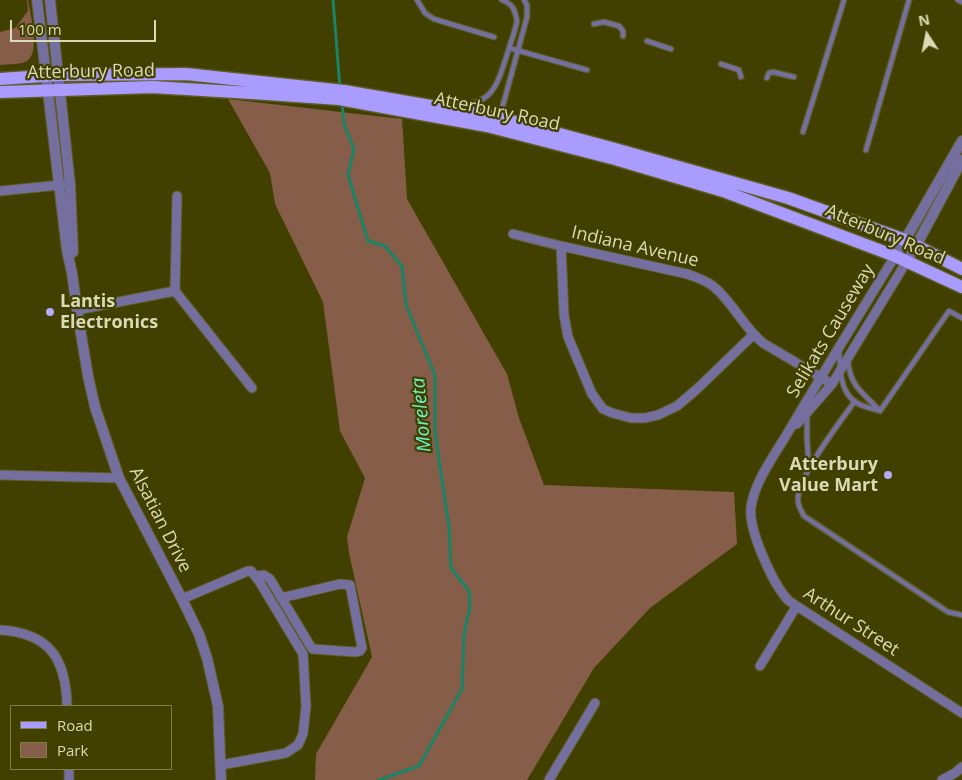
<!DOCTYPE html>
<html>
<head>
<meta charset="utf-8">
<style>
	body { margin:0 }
	#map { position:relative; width:962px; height:780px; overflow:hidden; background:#414000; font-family:"Open Sans",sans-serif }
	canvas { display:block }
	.legend { position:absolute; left:10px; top:705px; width:162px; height:65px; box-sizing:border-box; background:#414000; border:1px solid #7e7e49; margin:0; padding:6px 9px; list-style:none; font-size:15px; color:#dadbb6 }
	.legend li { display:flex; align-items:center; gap:10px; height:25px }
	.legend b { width:25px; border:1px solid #7e7e49 }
	.north { position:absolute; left:902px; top:10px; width:50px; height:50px; -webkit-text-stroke:4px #414000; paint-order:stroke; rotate:349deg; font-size:14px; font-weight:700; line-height:20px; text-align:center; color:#dadbb6 }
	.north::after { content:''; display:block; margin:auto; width:18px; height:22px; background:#dadbb6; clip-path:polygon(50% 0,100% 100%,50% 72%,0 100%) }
	.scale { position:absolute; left:10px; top:20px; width:146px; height:22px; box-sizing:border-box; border:2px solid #dadbb6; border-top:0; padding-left:6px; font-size:15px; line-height:18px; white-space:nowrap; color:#dadbb6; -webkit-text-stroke:4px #414000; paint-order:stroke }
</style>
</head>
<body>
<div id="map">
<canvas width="962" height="780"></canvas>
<ul class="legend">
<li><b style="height:6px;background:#aa9cfe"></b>Road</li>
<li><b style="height:14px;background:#865d48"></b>Park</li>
</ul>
<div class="north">N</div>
<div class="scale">100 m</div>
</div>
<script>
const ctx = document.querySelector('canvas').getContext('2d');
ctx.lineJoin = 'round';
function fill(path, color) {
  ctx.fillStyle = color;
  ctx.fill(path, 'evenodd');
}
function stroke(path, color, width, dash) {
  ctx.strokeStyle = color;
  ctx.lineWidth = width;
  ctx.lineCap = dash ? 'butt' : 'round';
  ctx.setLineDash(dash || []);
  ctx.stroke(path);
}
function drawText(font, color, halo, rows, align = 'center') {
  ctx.font = font + ' "Open Sans",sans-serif';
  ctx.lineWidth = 4.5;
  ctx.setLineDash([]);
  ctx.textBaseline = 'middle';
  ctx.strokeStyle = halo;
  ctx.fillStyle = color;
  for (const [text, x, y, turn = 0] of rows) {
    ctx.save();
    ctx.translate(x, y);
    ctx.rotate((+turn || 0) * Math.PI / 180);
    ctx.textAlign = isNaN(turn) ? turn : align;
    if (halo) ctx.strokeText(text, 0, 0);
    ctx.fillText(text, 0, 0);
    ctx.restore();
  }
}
const green = new Path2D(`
	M27 0H28C30 14 41 52 27 61 20 65 8 64 0 65V32L15 28 28 11Z
	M228 99 402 119 407 199 507 374 519 418 544 485 734 492 737 544 650 608 594 668 527 780H315L316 754 372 657 349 553 347 537 365 478 340 431 323 302 275 204 270 173Z`);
const stream = new Path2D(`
	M333 0 340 88
	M342 102 344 124 354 149 348 175 368 241 385 246 402 266 406 305 435 375V433L449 527 451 568 469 591 470 607 464 634 462 689 419 766 379 780`);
const service = new Path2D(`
	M417 0 425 13 434 19 494 37
	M958 0 962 2
	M594 24 604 22 619 26 623 31V36
	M647 41 671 49
	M509 48 587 70
	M721 64 739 70 741 77
	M767 78 769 73 773 72 794 77
	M456 105C493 105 497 85 507 55 510 44 515 32 517 21 515 10 513 4 502 0
	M500 116 527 17V5L524 0
	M803 132 844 0
	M866 150 909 0
	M839 349C840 366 839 389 854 401 861 407 872 408 880 411
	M848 362C851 388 863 392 879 410
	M855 401C840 422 799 475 798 498 797 505 801 510 804 516L948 612 962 615
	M880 411 949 311 962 318
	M807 415V439L809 468`);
const minor = new Path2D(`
	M0 191 70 184
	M177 196 175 291 252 388
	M513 234 561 246 687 274C696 277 705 280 713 286 733 302 743 327 763 343L832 384
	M905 240C866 303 827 366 790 429 776 453 755 480 751 507 748 529 773 585 789 601L962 713
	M561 246 564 315 568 337 592 394 603 409 612 413 631 418H645L658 415 677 406 697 389 753 335
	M77 310 175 291
	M797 424 832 384 916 246
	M0 475 119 478
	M256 576 264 575 270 579 311 647 313 649 355 652 360 651 362 648 350 585 340 584 281 598
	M182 599 248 571H251L259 581 303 654 306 706 303 734 298 745 286 753 221 765
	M0 630C50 633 66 659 67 706
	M760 666 796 607
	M69 769V780
	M549 780 595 703
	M942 780 955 773 962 767`);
const tertiary = new Path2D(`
	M37 0 67 251 72 273 77 310 88 376 95 407 119 478 182 599 199 634 207 658 218 706 221 780
	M50 0 70 184 73 252
	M905 240 962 141
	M916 246 962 160`);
const primary = new Path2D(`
	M0 79 58 75 186 74 344 91 500 118 615 149 788 198 905 240 962 269
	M0 92 152 87 252 93 339 99 487 126 615 159 723 191 895 256 962 287`);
const markers = [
	[50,312,5,"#b5acf8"],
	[888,475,5,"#b5acf8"]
];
const streetNames = [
	["Atterbury Road",91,72,-1],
	["Atterbury Road",497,112,12],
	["Atterbury Road",885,235,23],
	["Indiana Avenue",635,247,13],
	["Selikats Causeway",831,331,-59],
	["Alsatian Drive",160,520,63],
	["Arthur Street",851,622,33]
];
const poiNames = [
	["Lantis",60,302],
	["Electronics",60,323],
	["Atterbury",878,465,"right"],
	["Value Mart",878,486,"right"]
];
const waterNames = [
	["Moreleta",422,415,-95]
];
fill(green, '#865d48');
stroke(stream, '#198466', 3);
stroke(service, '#5d5c21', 7);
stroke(minor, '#5d5c21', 11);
stroke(tertiary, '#5d5c21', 12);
stroke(primary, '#5d5c21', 15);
stroke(service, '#746f9e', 4.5);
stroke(minor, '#746f9e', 9);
stroke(tertiary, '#746f9e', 10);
stroke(primary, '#aa9cfe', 12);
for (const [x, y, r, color] of markers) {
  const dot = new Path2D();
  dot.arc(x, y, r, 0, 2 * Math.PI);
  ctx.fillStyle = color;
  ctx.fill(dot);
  stroke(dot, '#414000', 2);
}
drawText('18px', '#dadbb6', '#414000', streetNames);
drawText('bold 18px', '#dadbb6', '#414000', poiNames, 'left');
drawText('italic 19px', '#6cf0c5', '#414000', waterNames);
</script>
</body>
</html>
